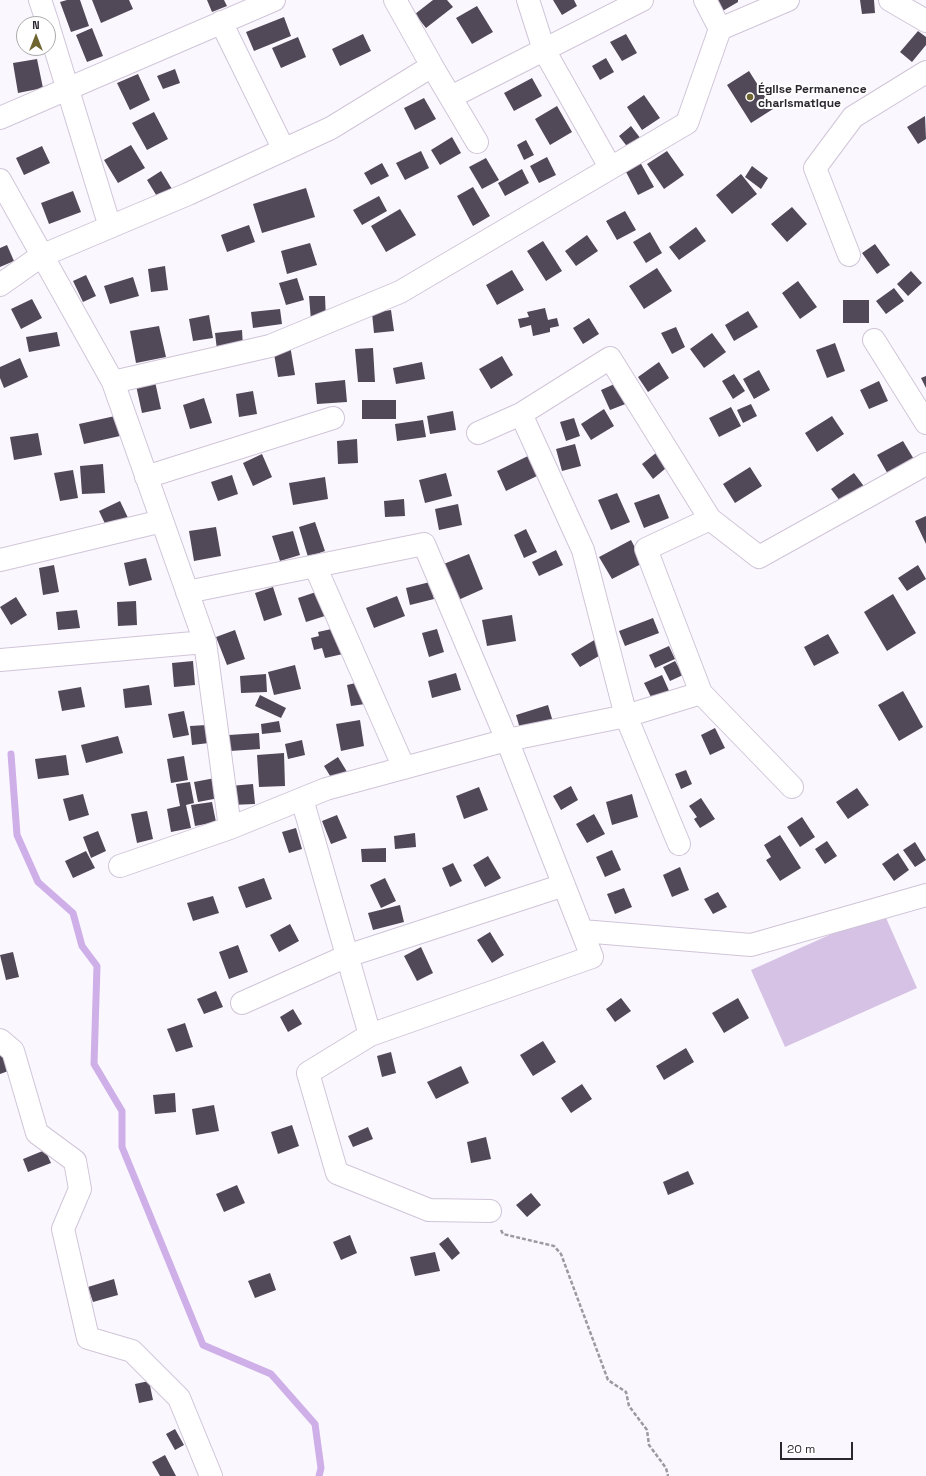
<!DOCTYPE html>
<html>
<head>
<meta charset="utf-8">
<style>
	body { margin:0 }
	#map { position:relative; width:926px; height:1476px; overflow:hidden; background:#fbf7ff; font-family:"Space Grotesk",sans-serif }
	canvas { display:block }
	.north { position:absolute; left:16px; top:16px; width:40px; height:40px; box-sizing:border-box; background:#fff; border:1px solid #aaa9ac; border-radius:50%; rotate:0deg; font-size:11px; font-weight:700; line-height:16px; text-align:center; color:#2b272f }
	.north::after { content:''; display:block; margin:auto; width:14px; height:18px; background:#6e6531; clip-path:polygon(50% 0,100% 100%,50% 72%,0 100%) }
	.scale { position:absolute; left:780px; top:1442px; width:73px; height:18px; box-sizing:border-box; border:2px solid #2b272f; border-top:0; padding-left:5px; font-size:12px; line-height:14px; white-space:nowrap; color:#2b272f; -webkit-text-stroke:3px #fff; paint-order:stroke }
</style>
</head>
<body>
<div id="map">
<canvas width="926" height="1476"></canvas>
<div class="north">N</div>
<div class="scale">20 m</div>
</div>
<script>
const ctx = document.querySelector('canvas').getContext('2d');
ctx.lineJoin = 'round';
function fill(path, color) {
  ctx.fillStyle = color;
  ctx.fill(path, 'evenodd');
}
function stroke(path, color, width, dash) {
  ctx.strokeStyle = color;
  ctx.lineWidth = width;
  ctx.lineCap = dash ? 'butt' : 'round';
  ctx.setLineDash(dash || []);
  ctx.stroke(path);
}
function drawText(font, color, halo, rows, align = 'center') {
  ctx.font = font + ' "Space Grotesk",sans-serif';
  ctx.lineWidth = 4;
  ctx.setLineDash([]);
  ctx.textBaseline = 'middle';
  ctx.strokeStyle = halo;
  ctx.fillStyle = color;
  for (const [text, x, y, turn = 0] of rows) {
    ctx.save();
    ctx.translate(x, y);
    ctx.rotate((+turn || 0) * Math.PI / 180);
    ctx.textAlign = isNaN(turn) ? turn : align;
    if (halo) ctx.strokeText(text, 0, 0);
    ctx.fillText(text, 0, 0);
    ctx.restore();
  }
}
const green = new Path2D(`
	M883 911 917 988 785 1047 751 970Z`);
const stream = new Path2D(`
	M11 754 17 835 38 882 73 913 82 946 97 966 94 1064 122 1111V1147L203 1345 271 1374 315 1424 321 1468 319 1476`);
const building = new Path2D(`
	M67 0H80L89 26 71 32 60 2Z
	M92 0H129L133 9 101 23Z
	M207 0H224L227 6 212 12Z
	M433 0H447L453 7 426 28 415 14Z
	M553 0H574L577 6 562 15Z
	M714 0H738V2L721 12Z
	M860 0H874L875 13 862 14Z
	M477 6 493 32 472 44 456 18Z
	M284 17 291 36 254 51 246 32Z
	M92 28 103 56 87 62 76 35Z
	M918 31 926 37V45L912 62 900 52Z
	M363 34 371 51 340 66 332 49Z
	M626 34 637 53 622 61 610 42Z
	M298 37 306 57 281 68 272 48Z
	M606 58 614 72 600 80 592 66Z
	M37 59 43 88 18 93 13 63Z
	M175 69 180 83 163 89 157 76Z
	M749 71 773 109 751 123 727 85Z
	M138 74 150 100 130 110 117 83Z
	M532 78 542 96 514 111 504 93Z
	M644 95 660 118 642 130 627 107Z
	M424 98 436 119 415 130 404 108Z
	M557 106 572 132 550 145 535 119Z
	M154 112 168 139 147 150 132 123Z
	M925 116 926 139 918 144 907 127Z
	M631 126 641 139 629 149 619 136Z
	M452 137 461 153 440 165 431 150Z
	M526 140 534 155 524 160 517 145Z
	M131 145 145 168 118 183 104 160Z
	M42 146 50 163 24 175 16 158Z
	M421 151 429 168 405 180 396 163Z
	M667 151 684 175 664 189 647 164Z
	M547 157 556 175 539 183 530 166Z
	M486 158 499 180 482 189 469 167Z
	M640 162 654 187 638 195 625 170Z
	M382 163 389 176 371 185 364 173Z
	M752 166 768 178 761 189 745 177Z
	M522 169 529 183 505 196 498 183Z
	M161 171 175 194 161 203 147 180Z
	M741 174 757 194 732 214 716 195Z
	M473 187 490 216 473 226 457 196Z
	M306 188 315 217 262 233 253 204Z
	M73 191 81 212 49 224 41 203Z
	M379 196 387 211 362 225 353 210Z
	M792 207 807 224 787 242 771 224Z
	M400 209 416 235 386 252 371 226Z
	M625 211 636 230 617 240 606 221Z
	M249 225 255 242 227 252 221 235Z
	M696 227 706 241 679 260 669 247Z
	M650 232 662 253 646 263 633 242Z
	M587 235 598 251 576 266 565 251Z
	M543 241 562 271 546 281 527 251Z
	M310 243 317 265 287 274 281 251Z
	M875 244 890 265 877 274 862 253Z
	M7 245 14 261 0 267V248Z
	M165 266 168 290 151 292 148 269Z
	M657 268 672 291 644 309 629 286Z
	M512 270 524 290 497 305 486 285Z
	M911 271 922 283 908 296 897 284Z
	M86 275 96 296 83 302 73 281Z
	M133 277 139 296 110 304 104 286Z
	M297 278 304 300 286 305 279 283Z
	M798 281 817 307 800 319 782 293Z
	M894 288 904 301 886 314 876 301Z
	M309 296H325L326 320H311Z
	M32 299 42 318 21 329 11 309Z
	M843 300H869V323H843Z
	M545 308 548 320 557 318 559 326 550 328V332L533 336 531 325 520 328 518 319 529 317 527 312Z
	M280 309 282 324 253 328 251 312Z
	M391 310 394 331 374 333 372 313Z
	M748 311 758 327 734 341 725 325Z
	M209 315 213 338 193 341 189 319Z
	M589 318 599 334 583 344 573 328Z
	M159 326 166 357 136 363 130 331Z
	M676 327 685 347 672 354 661 333Z
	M242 330 243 347 217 350 215 333Z
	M57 332 60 346 29 352 26 337Z
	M712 333 726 352 704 368 690 349Z
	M835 343 845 371 827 378 816 350Z
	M290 345 295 375 278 377 273 348Z
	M373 348 375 382H358L355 349Z
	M502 356 513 375 491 389 479 369Z
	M20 358 28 377 4 388 0 378V367Z
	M422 362 425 379 396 384 393 368Z
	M659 362 669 378 648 392 638 377Z
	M759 370 770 390 754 399 743 379Z
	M734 374 745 391 733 399 722 381Z
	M926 376V388L921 378Z
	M154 377 161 409 142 413 135 381Z
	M345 380 347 402 317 404 315 383Z
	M879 381 888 401 869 409 860 390Z
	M619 382 628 403 610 410 601 390Z
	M253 391 257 414 239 417 236 394Z
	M204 398 212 423 190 429 183 405Z
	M362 400H396V419H362Z
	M751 404 757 416 743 423 737 410Z
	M731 407 741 426 719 437 709 418Z
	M604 409 614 426 591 440 581 424Z
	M453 411 456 430 430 434 427 416Z
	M115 416 120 436 84 444 79 424Z
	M832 416 844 434 817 452 805 433Z
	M574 418 580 436 566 441 560 422Z
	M423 420 426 437 397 441 395 424Z
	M38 433 42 455 14 460 10 437Z
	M357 439 358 463 338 464 337 441Z
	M903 441 915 461 889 476 877 455Z
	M575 444 581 466 562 471 556 449Z
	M661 449 672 463 653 479 642 464Z
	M262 454 272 477 253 486 243 463Z
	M528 456 537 476 506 491 497 471Z
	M103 464 105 493 82 494 80 466Z
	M750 467 762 486 735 503 723 484Z
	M73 470 78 498 60 501 54 473Z
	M446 473 452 496 425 503 419 480Z
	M854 473 866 489 843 505 831 489Z
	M232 475 238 494 218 501 211 482Z
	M325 477 328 499 293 505 289 483Z
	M617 493 630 522 611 530 598 500Z
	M659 494 669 518 644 528 634 503Z
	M404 499 405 516 385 517 384 501Z
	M120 501 129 520 108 530 99 511Z
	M458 504 462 525 439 530 435 509Z
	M926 516V544L915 521Z
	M315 522 325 551 308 557 299 527Z
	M216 527 221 556 194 561 189 531Z
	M526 529 537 552 524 558 514 535Z
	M293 531 300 555 280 561 272 536Z
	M631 540 643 563 612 579 599 557Z
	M556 550 563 565 539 576 532 562Z
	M469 554 483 589 456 601 441 565Z
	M146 558 152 580 129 586 124 563Z
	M54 565 59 592 43 595 39 568Z
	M918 565 926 579 907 591 898 578Z
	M430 582 434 599 410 605 406 588Z
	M273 587 282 615 264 621 255 593Z
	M319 591 328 615 306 622 298 598Z
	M893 594 916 633 887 651 864 612Z
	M397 596 405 616 374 628 366 608Z
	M16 597 27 615 11 625 0 607Z
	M136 601 137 625 118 626 117 602Z
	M77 610 80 628 58 630 56 612Z
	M512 615 516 641 487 646 482 620Z
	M653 618 659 633 625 646 619 631Z
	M336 628 343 654 325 658 322 648 314 650 311 638 319 636 318 632Z
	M437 629 444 652 429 657 422 633Z
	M235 630 245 659 227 665 216 637Z
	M828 634 839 653 814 666 804 647Z
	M596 639 604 653 580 667 571 654Z
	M669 646 675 659 655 668 649 655Z
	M193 661 195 685 174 687 172 663Z
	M675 661 683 675 670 681 663 667Z
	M295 665 301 689 274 695 268 672Z
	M456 673 461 690 432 698 428 681Z
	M266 674 267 692 241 693 240 676Z
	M662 675 670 693 653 701 644 683Z
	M360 682 365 704 351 706 347 685Z
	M149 685 152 705 125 708 123 689Z
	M81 687 85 707 62 711 58 691Z
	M903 691 923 727 899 741 878 705Z
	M260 695 286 708 281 718 255 706Z
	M548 705 553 722 521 732 516 715Z
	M184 711 189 735 173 738 168 714Z
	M360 720 364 746 341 751 336 724Z
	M279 721 281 732 262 734 261 724Z
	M207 725 209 743 192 745 190 726Z
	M715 728 725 748 710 755 701 735Z
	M259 733 260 749 230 751 229 735Z
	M118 736 123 753 86 763 81 745Z
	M302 740 305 755 288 759 285 744Z
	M284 753 285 786 259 787 257 755Z
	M66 755 69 775 38 779 35 759Z
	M184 756 188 780 171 783 167 759Z
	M338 757 349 775 335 784 324 766Z
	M686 770 692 784 681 789 675 774Z
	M215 778 219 798 198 802 194 782Z
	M190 782 194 803 186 805 191 828 171 832 167 809 180 806 176 784Z
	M253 784 255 804 231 805 230 786Z
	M571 786 578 800 561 810 553 796Z
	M479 787 488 810 464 819 456 796Z
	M857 788 869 805 848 819 836 802Z
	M83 794 89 815 69 821 63 799Z
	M632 794 638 817 612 825 606 802Z
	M701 798 715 819 700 828 694 819 697 817 689 806Z
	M212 802 216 822 195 826 191 805Z
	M147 811 153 839 137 843 131 814Z
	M594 814 605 834 587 843 576 824Z
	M337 815 347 838 331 844 322 821Z
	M802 817 815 837 800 847 787 827Z
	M296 828 302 849 289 853 282 832Z
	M98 831 106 851 91 858 83 837Z
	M415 833 416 847 395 849 394 836Z
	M780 835 801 868 780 881 766 860 771 857 764 845Z
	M827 841 837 856 825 864 815 849Z
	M915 842 926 860 915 867 903 850Z
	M386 848V862H362L361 849Z
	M612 850 621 870 605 877 596 857Z
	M86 851 95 868 73 878 65 861Z
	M898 853 909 870 894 881 882 864Z
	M488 856 501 878 485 887 473 865Z
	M453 863 462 881 450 887 442 868Z
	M680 867 689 890 672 897 663 875Z
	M264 878 272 899 246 908 238 887Z
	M385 878 396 901 381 908 370 885Z
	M624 888 632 907 615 914 607 894Z
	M718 892 727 907 713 914 704 899Z
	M213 896 219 913 193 921 187 903Z
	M400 905 404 922 373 930 368 913Z
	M290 924 299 941 279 952 270 935Z
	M490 932 504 955 492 963 477 940Z
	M238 945 248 972 229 979 219 952Z
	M421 947 433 973 417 981 404 956Z
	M13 952 19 977 6 980 0 955Z
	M216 991 223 1007 204 1014 197 999Z
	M621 998 631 1011 615 1022 606 1009Z
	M738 998 749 1018 724 1033 712 1013Z
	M293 1009 302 1024 288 1032 280 1017Z
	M185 1023 193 1047 176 1052 167 1029Z
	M543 1041 556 1062 533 1076 520 1055Z
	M686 1048 694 1062 664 1080 656 1066Z
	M0 1049 11 1070 0 1074Z
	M391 1052 396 1073 382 1077 377 1056Z
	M461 1066 469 1083 436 1099 427 1082Z
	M582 1084 592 1099 571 1113 561 1098Z
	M175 1093 176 1112 155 1114 153 1095Z
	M214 1105 219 1131 196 1135 192 1109Z
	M292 1125 299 1146 278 1154 271 1132Z
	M368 1127 373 1139 353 1147 348 1136Z
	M486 1137 491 1159 471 1163 467 1142Z
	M45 1150 51 1163 28 1172 23 1159Z
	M688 1171 694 1184 668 1195 663 1182Z
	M237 1185 245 1203 224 1212 216 1194Z
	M531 1193 541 1205 527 1217 516 1205Z
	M350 1235 357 1253 341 1260 333 1242Z
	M448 1237 460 1253 452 1260 439 1244Z
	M435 1252 440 1271 415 1276 410 1257Z
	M270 1273 276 1290 255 1298 248 1281Z
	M114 1279 118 1295 93 1302 88 1287Z
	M149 1381 153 1400 139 1403 135 1384Z
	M175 1429 184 1445 175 1450 166 1434Z
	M165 1455 176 1476H160L152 1462Z`);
const path = new Path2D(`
	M501 1230 503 1234 554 1246 561 1254 608 1380 626 1392 629 1406 647 1430 649 1445 666 1468 668 1476`);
const minor = new Path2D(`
	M40 0 48 24
	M395 0 432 66 477 142
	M528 0 544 50 610 167
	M705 0 720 29 788 0
	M890 0 926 21
	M221 22 284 150
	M48 25 110 227
	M451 97 642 0
	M0 118 274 0
	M0 180 113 382 205 642 230 828
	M849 255 815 168 853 117 926 72
	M0 285 41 256 188 194 331 128 432 66
	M874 340 926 423
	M113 382 270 346 400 292 687 123 720 29
	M521 414 583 550 626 716 679 844
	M478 433 521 414 610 358 710 519 646 549 701 693 792 787
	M146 477 333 418
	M710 519 759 557 926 464
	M0 560 162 521
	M315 566 404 768
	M187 592 424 544 507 740 592 957 370 1035 308 1073 337 1173 429 1210 490 1211
	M0 660 205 642
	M302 799 370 1035
	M120 866 230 828 326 789 507 740 626 716 701 693
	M582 931 751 945 926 895
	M242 1003 347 956 564 885
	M0 1040 13 1051 37 1133 75 1161 80 1189 63 1229 88 1338 132 1351 179 1398 211 1476`);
const markers = [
	[750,97,4,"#6e6531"]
];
const poiNames = [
	["Église Permanence",758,90],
	["charismatique",758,104]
];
fill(green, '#d5c2e5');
stroke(stream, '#cfafe8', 7);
fill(building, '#514858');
stroke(minor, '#d0c5d8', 24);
stroke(path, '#9d99a1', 2.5, [4, 2]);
stroke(minor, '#fff', 22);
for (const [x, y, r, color] of markers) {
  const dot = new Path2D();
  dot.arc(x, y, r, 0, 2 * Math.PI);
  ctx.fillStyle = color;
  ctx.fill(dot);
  stroke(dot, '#fff', 1.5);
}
drawText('bold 12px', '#2b272f', '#fff', poiNames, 'left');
</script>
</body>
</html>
